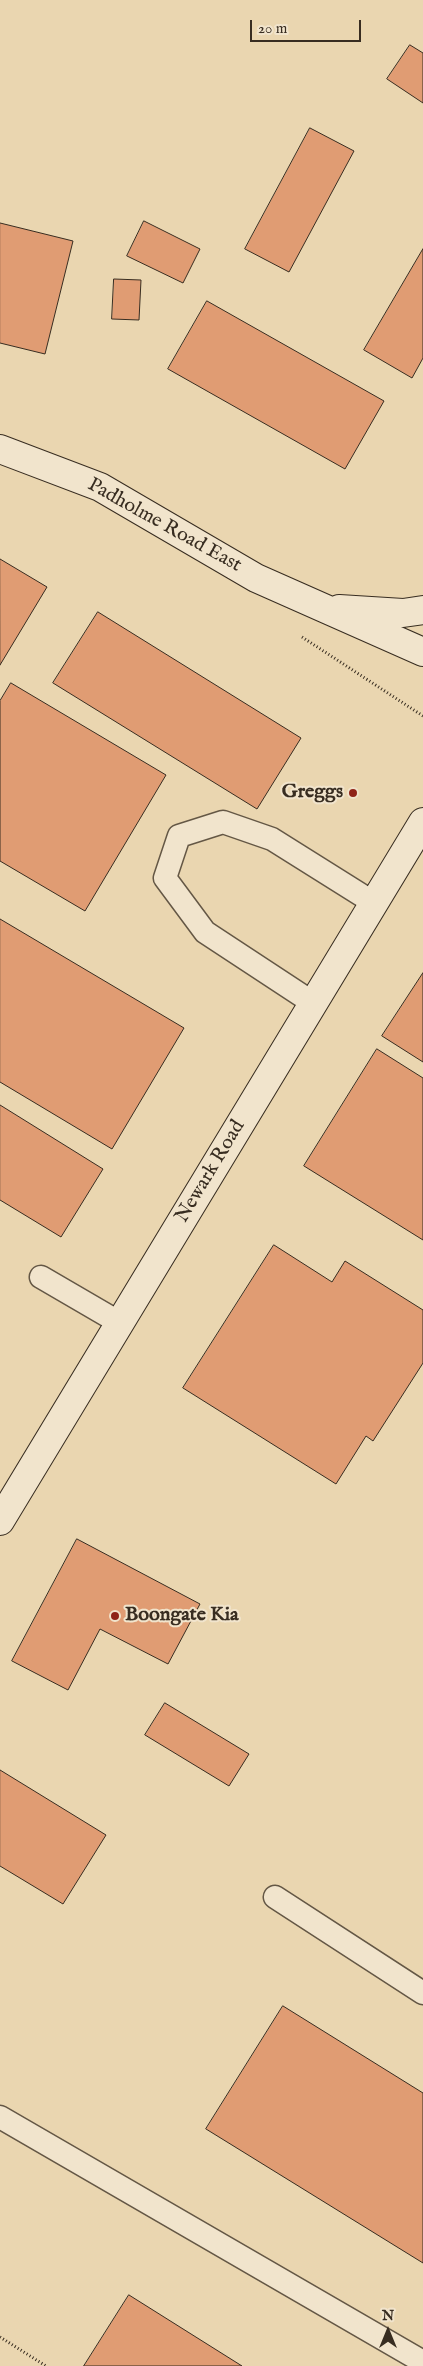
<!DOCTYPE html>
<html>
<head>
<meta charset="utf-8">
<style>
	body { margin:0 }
	#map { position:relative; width:423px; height:2366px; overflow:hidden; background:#ead6b0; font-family:"IM FELL English",serif }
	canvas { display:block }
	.north { position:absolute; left:363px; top:2306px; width:50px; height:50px; -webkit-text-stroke:4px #f1e4cc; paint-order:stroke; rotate:0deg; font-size:14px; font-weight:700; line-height:20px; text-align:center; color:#382d21 }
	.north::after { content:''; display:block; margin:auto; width:18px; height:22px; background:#382d21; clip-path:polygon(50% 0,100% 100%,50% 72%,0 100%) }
	.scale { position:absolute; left:250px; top:20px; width:111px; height:22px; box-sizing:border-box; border:2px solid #382d21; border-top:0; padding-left:6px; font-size:15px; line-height:18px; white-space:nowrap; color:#382d21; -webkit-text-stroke:4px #f1e4cc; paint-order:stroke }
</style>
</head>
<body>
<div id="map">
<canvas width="423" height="2366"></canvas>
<div class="north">N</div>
<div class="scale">20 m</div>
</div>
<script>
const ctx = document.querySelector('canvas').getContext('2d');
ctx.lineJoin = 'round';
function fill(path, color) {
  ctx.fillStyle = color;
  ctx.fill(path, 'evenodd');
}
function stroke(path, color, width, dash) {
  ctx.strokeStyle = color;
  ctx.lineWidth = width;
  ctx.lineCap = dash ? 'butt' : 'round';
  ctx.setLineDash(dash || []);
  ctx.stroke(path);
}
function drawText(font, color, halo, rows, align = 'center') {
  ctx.font = font + ' "IM FELL English",serif';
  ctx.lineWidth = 4;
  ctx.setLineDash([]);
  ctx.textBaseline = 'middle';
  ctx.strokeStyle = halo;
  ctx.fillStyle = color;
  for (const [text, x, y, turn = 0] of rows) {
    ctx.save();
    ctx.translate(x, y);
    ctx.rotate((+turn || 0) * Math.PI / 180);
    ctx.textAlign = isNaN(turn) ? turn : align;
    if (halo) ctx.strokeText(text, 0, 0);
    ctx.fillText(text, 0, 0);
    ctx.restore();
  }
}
const building = new Path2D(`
	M410 45 423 53V103L387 79Z
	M310 128 354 151 289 272 245 249Z
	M144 221 200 249 183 283 127 256Z
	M0 223 73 241 45 354 0 343Z
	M423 249V358L412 378 364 350Z
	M114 279 141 280 139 320 112 319Z
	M207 301 384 401 345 469 168 369Z
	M0 559 47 587 0 665Z
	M98 612 301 738 257 809 53 683Z
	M11 683 166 775 85 911 0 861V701Z
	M0 919 184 1028 112 1149 0 1082Z
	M423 973V1062L382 1036Z
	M377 1049 423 1078V1240L304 1166Z
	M0 1105 103 1169 61 1237 0 1200Z
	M274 1245 332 1282 345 1261 423 1310V1363L373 1441 366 1436 336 1484 183 1388Z
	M77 1539 200 1604 168 1664 100 1629 68 1690 12 1661Z
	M165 1703 249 1754 229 1786 145 1735Z
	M0 1770 106 1835 63 1904 0 1866Z
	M283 2006 423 2093V2263L206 2129Z
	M129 2295 242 2366H84Z`);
const path = new Path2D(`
	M302 637 423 716
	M0 2337 46 2366`);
const lane = new Path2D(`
	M313 1003 205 932 165 878 179 836 223 822 272 839 374 903
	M41 1277 120 1323
	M275 1897 423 1993
	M0 2117 423 2362`);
const secondary = new Path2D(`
	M0 449 100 487 256 578 423 652
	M339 609 403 613 423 610
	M0 1521 423 822`);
const markers = [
	[353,793,5,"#8f2418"],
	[115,1616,5,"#8f2418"]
];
const streetNames = [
	["Padholme Road East",164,526,29],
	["Newark Road",211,1172,-59]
];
const poiNames = [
	["Greggs",343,793],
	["Boongate Kia",125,1616,"left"]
];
fill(building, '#e09c73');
stroke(building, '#382d21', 1);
stroke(lane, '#645745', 25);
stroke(secondary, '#382d21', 30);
stroke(path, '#382d21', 3, [1, 2.5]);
stroke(lane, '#f1e4cc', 22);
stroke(secondary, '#f1e4cc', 28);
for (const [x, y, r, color] of markers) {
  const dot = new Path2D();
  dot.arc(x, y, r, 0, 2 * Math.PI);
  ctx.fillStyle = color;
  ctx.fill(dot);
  stroke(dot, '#f1e4cc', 2);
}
drawText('20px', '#382d21', '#f1e4cc', streetNames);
drawText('bold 20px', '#382d21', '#f1e4cc', poiNames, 'right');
</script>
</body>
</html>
